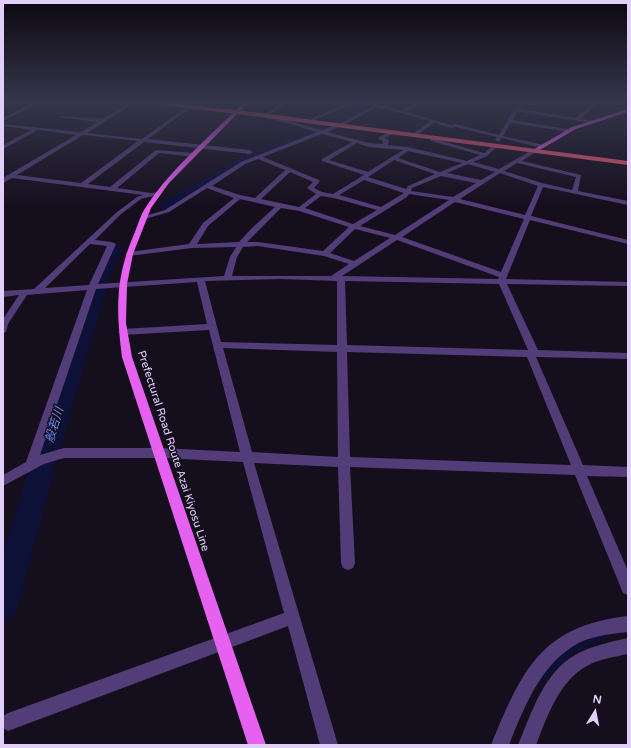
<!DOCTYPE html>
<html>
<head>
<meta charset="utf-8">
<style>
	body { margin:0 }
	#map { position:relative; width:631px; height:748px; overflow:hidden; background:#150e1d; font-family:"Varela Round",sans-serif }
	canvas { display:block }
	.frame { position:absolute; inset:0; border:4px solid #e1cffa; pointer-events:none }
	.north { position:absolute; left:575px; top:692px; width:40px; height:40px; -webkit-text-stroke:3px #150e1d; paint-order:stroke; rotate:10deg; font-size:11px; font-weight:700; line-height:16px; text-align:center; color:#e1cffa }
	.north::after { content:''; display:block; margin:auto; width:14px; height:18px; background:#e1cffa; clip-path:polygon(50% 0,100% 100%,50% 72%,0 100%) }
</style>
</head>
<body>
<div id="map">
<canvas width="631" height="748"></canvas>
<div class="frame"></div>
<div class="north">N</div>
</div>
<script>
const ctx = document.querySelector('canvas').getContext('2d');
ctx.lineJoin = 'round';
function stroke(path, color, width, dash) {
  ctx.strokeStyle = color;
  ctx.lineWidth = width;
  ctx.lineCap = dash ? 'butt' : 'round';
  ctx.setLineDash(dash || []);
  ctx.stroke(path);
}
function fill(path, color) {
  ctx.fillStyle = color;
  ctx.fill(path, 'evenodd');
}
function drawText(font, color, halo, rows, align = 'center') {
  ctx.font = font + ' "Varela Round","Noto Sans JP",sans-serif';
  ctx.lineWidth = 3;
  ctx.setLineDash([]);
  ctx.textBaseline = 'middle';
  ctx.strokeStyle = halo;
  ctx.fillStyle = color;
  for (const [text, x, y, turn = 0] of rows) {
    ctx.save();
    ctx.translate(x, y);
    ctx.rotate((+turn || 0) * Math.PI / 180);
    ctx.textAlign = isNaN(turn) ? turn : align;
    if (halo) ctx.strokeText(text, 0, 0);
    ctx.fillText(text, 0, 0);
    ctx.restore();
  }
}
const streamFar1 = new Path2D(`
	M312 118 325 113
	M236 123 282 127 290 125`);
const stream = new Path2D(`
	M538 682 569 652 607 634`);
const river = new Path2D(`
	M364 102H376L347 121 250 163 171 209 166 210 161 209 159 206 161 203 242 157 339 117Z
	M114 243 120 245 122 248 109 279 55 468 18 605 14 616 3 620V555L29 468 93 279 106 248 108 245Z`);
const minor = new Path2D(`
	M35 102H41L3 121V118Z
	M130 102H136L87 133 142 139 188 106 190 108 148 139 250 150 253 152 250 154 144 142 88 184 110 187 156 150 194 153 197 155 194 157 159 153 117 188 151 193 157 192 160 194 141 199 121 214 95 240 112 242 116 244 98 284 224 276 230 257 236 247 192 248 129 256 125 254 129 252 189 244 203 223 234 198 207 188 169 212 145 219 142 217 165 210 241 162 317 132 262 116 285 102H291L267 115 322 130 340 124 372 106 361 102 377 104 402 111 417 102H423L406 112 451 125 456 124 499 135 512 113 521 102H526L520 109 576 118 593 102H598L581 119 593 121 591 123 518 112 513 120 573 130 570 132 511 123 503 136 544 145 545 146 542 148 502 138 498 142 495 140 497 137 456 127 451 128 434 123 417 135 414 133 415 132 430 121 377 107 342 126 327 132 369 143 383 144V141L379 139V137L393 130 396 132 395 133 385 138 389 140 388 145 408 147 467 161 480 155 431 141 428 137 433 136 435 139 484 153 495 144 498 146 487 156 473 162 499 169 534 149 536 150V152L522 161 581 175 578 191 628 201V205L543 187 531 216 628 240V244L530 220 506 279 628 282V286L507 284 538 350 628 353V359L536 357 583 465 628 467V477L587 476 628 571V595L623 593 575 475 350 467 355 563 353 568 348 570 343 568 341 563 338 467 254 463 338 745H320L288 626 8 731 3 728V716L8 713 284 613 243 462 161 458H64L44 464 3 486V475L26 462 87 290 27 295 8 324 6 332 3 333V319L19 295 3 297V291L34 289 117 212 137 197 143 195 12 178 3 183V178L8 175 76 135 38 130 3 149V145L31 130 3 126V124L81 132 97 122 58 117 60 116 102 119ZM322 134 352 142 322 159V161L364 175 333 194 322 192 314 188 320 181 319 180 263 157ZM83 135 138 141 81 183 17 175ZM357 143 369 147 403 150 368 172 329 160ZM408 151 462 163 440 172 398 158ZM258 159 285 170 255 198 240 195 212 186 245 164ZM394 160 435 174 408 186 406 189 368 177ZM517 163 576 177 572 190 542 183 504 171ZM468 164 495 172 481 180 447 173ZM290 172 313 182 307 188 316 194 299 207 261 199ZM500 173 538 186 525 215 460 199ZM441 176 476 183 453 197 411 191 412 188ZM364 180 404 193 381 207 339 195ZM409 194 449 200 395 235 360 226 407 197ZM321 196 334 198 377 210 353 224 305 208ZM240 199 275 207 252 228 239 242 197 244 208 226ZM455 202 524 219 501 272 402 237ZM281 208 299 211 349 227 323 251 258 242H247ZM355 229 390 238 354 261 330 253ZM397 240 499 277 498 279 342 276ZM90 244 107 246 89 285 45 288ZM258 246 324 256 349 264 331 276H232L237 257 243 247ZM281 279 337 281V345L221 342 205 281ZM345 281 499 284 528 350 347 345ZM197 282 207 324 123 329 118 332 123 335 209 330 240 452 161 448H64L40 455 96 289ZM223 348 337 352 338 457 252 452ZM347 352 527 357 571 465 350 457Z
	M351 102H358L314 120 310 119Z
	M628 616V632C609 634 588 636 572 647 539 668 523 710 509 745H491C522 671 540 626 628 616Z
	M628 638V654C614 657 599 659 587 666 559 681 547 717 536 745H518C531 714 544 672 575 655 591 646 610 642 628 638Z`);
const major = new Path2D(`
	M244 102H249L169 183 151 208 133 254 127 284 126 323 132 357 266 745H248L122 357C116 309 115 277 135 232 138 224 141 214 146 207 170 169 212 135 244 102Z
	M628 109V112L576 129 536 152 531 151 572 127Z`);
const highway = new Path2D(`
	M137 102H160L237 110 628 161V165L237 114Z`);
const streetNames = [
	["Prefectural Road Route Azai Kiyosu Line",173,451,72]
];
const waterNames = [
	["般若川",55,425,-73]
];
stroke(streamFar1, '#0d1037', 2);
stroke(stream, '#0d1037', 5.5);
fill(river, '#0d1037');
fill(minor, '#523d78');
fill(major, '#e661ef');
fill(highway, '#ee5670');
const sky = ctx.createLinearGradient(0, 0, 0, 207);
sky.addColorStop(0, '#0c0810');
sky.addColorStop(0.49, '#35364c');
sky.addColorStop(1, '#35364c00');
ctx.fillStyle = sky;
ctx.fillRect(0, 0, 631, 207);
drawText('11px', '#e1cffa', '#150e1d', streetNames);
drawText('italic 12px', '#6787f0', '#150e1d', waterNames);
</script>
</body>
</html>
